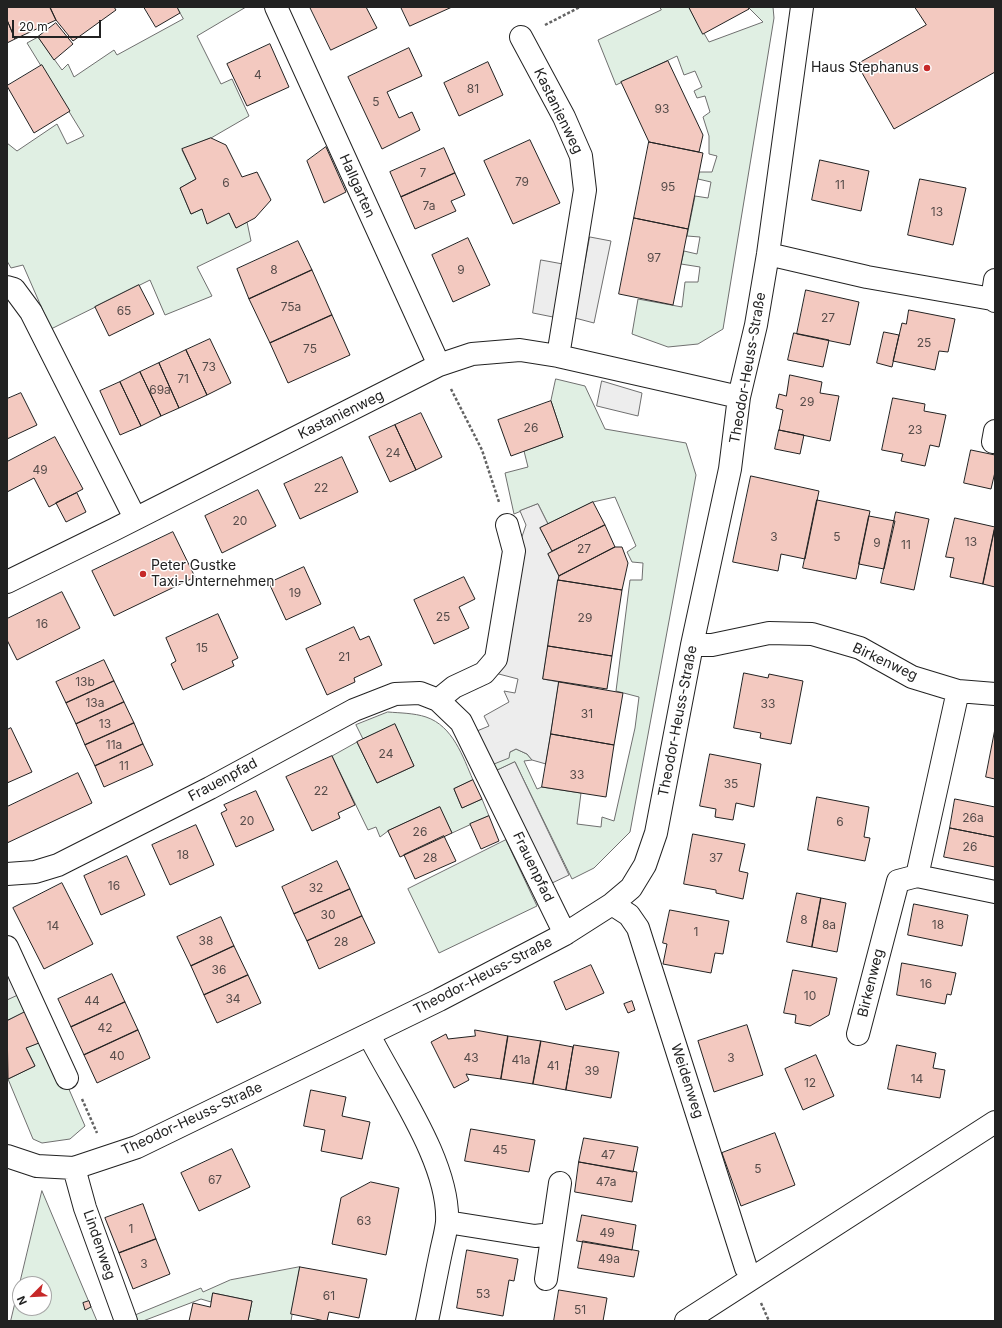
<!DOCTYPE html>
<html>
<head>
<meta charset="utf-8">
<style>
	body { margin:0 }
	#map { position:relative; width:1002px; height:1328px; overflow:hidden; background:#fff; font-family:Inter,sans-serif }
	canvas { display:block }
	.frame { position:absolute; inset:0; border:8px solid #222; pointer-events:none }
	.north { position:absolute; left:12px; top:1276px; width:40px; height:40px; box-sizing:border-box; background:#fff; border:1px solid #a7a7a7; border-radius:50%; rotate:246deg; font-size:11px; font-weight:700; line-height:16px; text-align:center; color:#222 }
	.north::after { content:''; display:block; margin:auto; width:14px; height:18px; background:#c62828; clip-path:polygon(50% 0,100% 100%,50% 72%,0 100%) }
	.scale { position:absolute; left:12px; top:20px; width:89px; height:18px; box-sizing:border-box; border:2px solid #222; border-top:0; padding-left:5px; font-size:12px; line-height:14px; white-space:nowrap; color:#222; -webkit-text-stroke:3px #fff; paint-order:stroke }
</style>
</head>
<body>
<div id="map">
<canvas width="1002" height="1328"></canvas>
<div class="frame"></div>
<div class="north">N</div>
<div class="scale">20 m</div>
</div>
<script>
const ctx = document.querySelector('canvas').getContext('2d');
ctx.lineJoin = 'round';
function fill(path, color) {
  ctx.fillStyle = color;
  ctx.fill(path, 'evenodd');
}
function stroke(path, color, width, dash) {
  ctx.strokeStyle = color;
  ctx.lineWidth = width;
  ctx.lineCap = dash ? 'butt' : 'round';
  ctx.setLineDash(dash || []);
  ctx.stroke(path);
}
function drawText(font, color, halo, rows, align = 'center') {
  ctx.font = font + ' Inter,sans-serif';
  ctx.lineWidth = 3;
  ctx.setLineDash([]);
  ctx.textBaseline = 'middle';
  ctx.strokeStyle = halo;
  ctx.fillStyle = color;
  for (const [text, x, y, turn = 0] of rows) {
    ctx.save();
    ctx.translate(x, y);
    ctx.rotate((+turn || 0) * Math.PI / 180);
    ctx.textAlign = isNaN(turn) ? turn : align;
    if (halo) ctx.strokeText(text, 0, 0);
    ctx.fillText(text, 0, 0);
    ctx.restore();
  }
}
const green = new Path2D(`
	M177 7H246L197 36 221 84 232 79 249 116 211 138 182 150 196 179 180 188 191 214 202 209 229 213 236 228 247 222 251 241 197 267 212 296 165 315 150 280 51 329 23 265 11 268 7 261V143L17 151 57 124 67 144 84 136 27 43 38 37 62 70 68 64 74 77 114 50 117 55 183 19Z
	M660 7H689L709 42 763 22 748 7H773L774 18 723 329 698 344 668 347 632 334 638 299 682 307 685 282H698L700 267 681 264 684 251 697 254 700 237 687 236 695 196 708 198 711 182 698 179 699 172H712L717 156 709 154V136L703 117 710 112 705 96 697 98 694 91 702 87 695 71 684 75 677 56 616 85 598 40 661 10Z
	M556 379 585 386 605 429 686 443 696 475 630 832 594 868 572 879 515 762 496 771 488 753 510 752 516 749 527 754 532 760 524 761 537 789 542 787 581 793 577 824 601 827 602 817 614 821 635 728 639 697 616 691 630 580H642L643 563 632 562 627 552 636 546 615 497 593 502 548 524 538 504 514 514 505 473 528 467 524 451 563 437 551 401Z
	M388 712C400 713 414 713 426 717 453 726 463 757 473 780L454 789 462 808 482 799 489 816 452 833 439 807 388 831 380 837 376 827 368 830 332 756 357 742 377 783 414 766 395 725 363 739 356 725Z
	M506 840 537 906 439 953 408 889Z
	M26 991 85 1126 70 1139 42 1143 33 1139 8 1079 35 1066 26 1048 38 1043 25 1013 7 1021V1000Z
	M42 1191 97 1321H11ZM20 1284H44V1308H20Z
	M300 1267 291 1321H248L252 1301 213 1293 211 1302 201 1299 143 1321H138L135 1315 201 1288 203 1292 230 1280Z`);
const parking = new Path2D(`
	M590 237 611 241 594 323 575 318Z
	M541 260 563 264 553 317 533 313Z
	M602 381 642 393 638 416 597 406Z
	M538 504 548 524 540 528 552 551 548 554 559 576 543 679 559 682 546 764 532 760 527 754 516 749 510 752 509 758 494 764 477 731 489 726 484 716 509 702 504 691 515 693 518 679 495 673 517 551 526 525 520 511Z
	M515 762 569 875 550 884 496 771Z
	M7 969 20 994 7 1000Z`);
const building = new Path2D(`
	M7 7H50L56 20 15 39 7 20Z
	M50 7H114L116 10 73 41 56 20Z
	M144 7H177L180 13 156 27Z
	M310 7H366L377 28 331 50Z
	M401 7H452L410 26Z
	M689 7H748L749 9 703 34Z
	M915 7H995V72L894 129 857 64 926 25Z
	M7 20 15 39 7 43Z
	M56 23 73 44 54 60 38 37Z
	M270 44 289 87 247 106 227 64Z
	M409 48 422 76 387 92 399 118 412 112 420 130 382 149 348 77Z
	M668 61 703 135 699 152 649 142 621 82Z
	M488 62 503 95 459 116 444 83Z
	M42 65 70 111 34 133 7 86Z
	M211 138 226 145 242 177 257 172 271 200 255 218 236 228 229 213 207 224 202 209 191 214 180 188 196 179 182 149Z
	M530 140 560 203 513 224 484 161Z
	M649 142 703 153 688 229 634 218Z
	M326 147 346 192 324 203 307 161Z
	M444 148 455 173 401 197 390 172Z
	M820 160 869 171 861 211 812 200Z
	M455 173 465 195 451 201 456 211 415 229 401 197Z
	M920 179 966 188 953 245 908 235Z
	M634 218 688 229 673 305 619 294Z
	M468 238 490 285 453 302 432 255Z
	M298 241 312 270 249 299 237 269Z
	M312 270 332 315 270 343 249 299Z
	M139 285 154 314 109 336 95 307Z
	M806 290 859 302 850 345 797 334Z
	M909 310 955 319 948 352 939 351 935 370 893 361 902 323 906 324Z
	M332 315 350 355 288 383 270 343Z
	M884 332 899 335 892 367 877 363Z
	M794 333 829 340 823 367 788 360Z
	M210 339 231 383 207 395 186 350Z
	M186 350 207 395 179 408 159 363Z
	M159 363 179 408 161 416 140 372Z
	M140 372 161 416 141 426 120 382Z
	M790 375 822 382 820 393 839 396 830 441 779 430 783 410 776 408 779 394 786 396Z
	M120 382 141 426 120 435 100 391Z
	M21 393 37 425 7 439V399Z
	M893 398 925 404 924 411 946 415 939 447 930 445 925 466 901 461 903 454 882 450Z
	M551 401 563 437 511 456 498 420Z
	M421 413 442 457 416 470 395 425Z
	M395 425 416 470 390 482 369 437Z
	M779 430 804 435 800 454 775 449Z
	M55 437 83 489 49 507 34 478 7 492V462Z
	M971 450 995 455V472L991 489 964 483Z
	M342 457 358 492 300 519 284 484Z
	M751 476 819 491 805 559 781 554 778 571 733 562Z
	M258 490 276 526 222 553 205 516Z
	M77 493 86 512 66 522 56 503Z
	M817 500 870 511 856 579 803 568Z
	M593 502 605 525 552 551 540 528Z
	M896 512 929 519 914 590 881 583Z
	M869 516 895 521 884 569 859 564Z
	M955 518 995 527 983 584 950 577 954 558 946 557Z
	M605 525 615 547 559 576 548 554Z
	M995 526V587L983 584Z
	M173 532 195 577 114 616 92 571Z
	M615 547H622L628 563 622 590 558 580 559 576Z
	M304 567 321 604 286 620 269 583Z
	M464 577 475 599 459 607 469 628 434 644 414 600Z
	M558 580 622 590 612 656 548 646Z
	M62 592 80 628 17 660 7 640V619Z
	M218 614 238 658 232 661 234 666 183 690 171 664 176 661 166 638Z
	M354 627 360 640 369 636 382 665 354 678 355 682 327 695 306 649Z
	M548 646 612 656 607 689 543 679Z
	M104 660 114 681 66 703 56 682Z
	M744 673 768 678 769 674 803 681 791 744 760 738 761 733 734 728Z
	M114 681 124 702 76 724 66 703Z
	M559 682 623 693 614 745 551 734Z
	M124 702 134 723 85 745 76 724Z
	M134 723 143 744 95 766 85 745Z
	M395 724 414 766 377 783 357 742Z
	M11 728 32 772 7 783V730Z
	M995 729V779L986 777Z
	M551 734 614 745 606 797 542 787Z
	M143 744 153 765 104 787 95 766Z
	M710 754 761 764 754 807 736 803 733 820 715 817 716 809 700 806Z
	M332 756 355 805 338 813 340 818 312 831 286 777Z
	M78 773 92 803 7 843V807Z
	M473 780 482 799 462 808 454 789Z
	M256 791 274 830 236 847 221 813 227 810 224 805Z
	M817 797 869 807 864 837 870 838 865 861 808 850Z
	M955 799 995 807V837L950 828Z
	M440 807 452 833 400 857 388 831Z
	M489 816 499 841 481 849 470 824Z
	M196 825 214 865 170 885 152 845Z
	M950 828 995 837V867L944 857Z
	M693 834 745 844 739 871 748 873 743 899 716 893V890L684 884Z
	M444 836 456 861 415 879 404 855Z
	M127 856 145 895 101 915 84 876Z
	M337 861 350 889 294 914 282 887Z
	M62 883 93 944 44 969 13 908Z
	M350 889 362 916 307 941 294 914Z
	M797 893 821 898 812 947 787 942Z
	M821 898 846 903 837 952 812 947Z
	M914 904 968 915 962 946 908 935Z
	M670 910 729 921 723 954 715 953 711 973 663 964 667 944 663 943Z
	M362 916 375 943 319 969 307 941Z
	M221 917 234 946 191 966 177 937Z
	M234 946 248 975 204 995 191 966Z
	M902 963 956 973 951 995 947 994 945 1004 897 995Z
	M591 965 604 993 566 1010 554 982Z
	M793 970 837 978 829 1015 810 1026 795 1023 796 1015 784 1013Z
	M112 974 125 1002 71 1027 58 999Z
	M248 975 261 1003 217 1023 204 995Z
	M632 1001 635 1010 628 1013 624 1004Z
	M125 1002 138 1030 84 1055 71 1027Z
	M25 1012 39 1043 26 1048 35 1066 8 1079 7 1021Z
	M747 1025 763 1075 714 1092 698 1041Z
	M138 1030 150 1058 97 1083 84 1055Z
	M475 1030 508 1036 501 1079 466 1074 469 1080 454 1088 431 1042 446 1034 448 1039 475 1036Z
	M508 1036 541 1041 533 1084 501 1079Z
	M541 1041 573 1047 566 1090 533 1084Z
	M574 1045 619 1052 611 1098 566 1090Z
	M897 1045 936 1053 933 1068 945 1070 940 1098 888 1089Z
	M816 1055 834 1096 803 1110 785 1069Z
	M311 1090 346 1097 342 1116 370 1122 362 1159 321 1151 325 1130 304 1126Z
	M471 1129 535 1140 529 1172 465 1161Z
	M775 1133 795 1185 741 1206 722 1153Z
	M584 1138 638 1147 633 1172 579 1162Z
	M232 1149 250 1187 199 1211 181 1173Z
	M579 1162 637 1172 632 1202 575 1192Z
	M371 1182 399 1188 386 1255 332 1244 341 1198Z
	M143 1204 156 1239 119 1253 105 1218Z
	M582 1215 636 1225 632 1250 577 1241Z
	M156 1239 170 1274 133 1289 119 1253Z
	M583 1241 639 1251 634 1277 578 1268Z
	M467 1250 518 1259 514 1281 509 1280 503 1316 457 1308Z
	M300 1267 367 1279 359 1318 329 1312 327 1321H325L291 1314Z
	M559 1290 607 1298 603 1321H554Z
	M213 1293 252 1301 248 1321H189L193 1303 210 1307Z
	M89 1301 91 1307 85 1310 83 1303Z`);
const path = new Path2D(`
	M545 25 580 7
	M451 389 482 450 499 502
	M82 1099 97 1133
	M761 1303 769 1321`);
const minor = new Path2D(`
	M276 7 439 365
	M521 37 564 117 581 156 585 190 558 356
	M768 254 867 277 992 299 995 301
	M7 287 14 289 31 312 135 518
	M992 299 995 280
	M993 442 995 431
	M7 582 115 529 439 365 472 354 520 350 558 356 739 397
	M692 645H712L769 633 812 634 860 648 912 677 958 691 995 694
	M438 700 454 687 484 673 496 659 514 551 507 525
	M7 874 35 872 58 865 210 788 354 710 395 694 420 693 438 700 461 722 565 934
	M917 876 995 892
	M612 904 629 915 638 928 746 1268
	M7 947 67 1078
	M858 1034 898 881 917 876 958 691
	M369 1035C395 1087 450 1163 447 1222 446 1232 443 1242 441 1252 436 1275 432 1298 427 1321
	M7 1156 37 1166 74 1168 137 1147 439 1000 565 934 612 904 631 888 645 865 656 833 692 645 730 469 739 397 756 325 768 254 802 7
	M74 1168 85 1208 126 1321
	M447 1222 535 1236 552 1234
	M546 1279 560 1183
	M686 1321 995 1122`);
const markers = [
	[927,68,4,"#c62828"],
	[143,574,4,"#c62828"]
];
const numberNames = [
	["4",258,75],
	["81",473,89],
	["5",376,102],
	["93",662,109],
	["7",423,173],
	["79",522,182],
	["6",226,183],
	["11",840,185],
	["95",668,187],
	["7a",429,206],
	["13",937,212],
	["97",654,258],
	["8",274,270],
	["9",461,270],
	["75a",291,307],
	["65",124,311],
	["27",828,318],
	["25",924,343],
	["75",310,349],
	["73",209,367],
	["71",183,379],
	["69a",160,390],
	["29",807,402],
	["26",531,428],
	["23",915,430],
	["24",393,453],
	["49",40,470],
	["22",321,488],
	["20",240,521],
	["3",774,537],
	["5",837,537],
	["13",971,542],
	["9",877,543],
	["11",906,545],
	["27",584,549],
	["19",295,593],
	["25",443,617],
	["29",585,618],
	["16",42,624],
	["15",202,648],
	["21",344,657],
	["13b",85,682],
	["13a",95,703],
	["33",768,704],
	["31",587,714],
	["13",105,724],
	["11a",114,745],
	["24",386,754],
	["11",124,766],
	["33",577,775],
	["35",731,784],
	["22",321,791],
	["26a",973,818],
	["20",247,821],
	["6",840,822],
	["26",420,832],
	["26",970,847],
	["18",183,855],
	["28",430,858],
	["37",716,858],
	["16",114,886],
	["32",316,888],
	["30",328,915],
	["8",804,920],
	["8a",829,925],
	["18",938,925],
	["14",53,926],
	["1",696,932],
	["38",206,941],
	["28",341,942],
	["36",219,970],
	["16",926,984],
	["10",810,996],
	["34",233,999],
	["44",92,1001],
	["42",105,1028],
	["40",117,1056],
	["43",471,1058],
	["3",731,1058],
	["41a",521,1060],
	["41",553,1066],
	["39",592,1071],
	["14",917,1079],
	["12",810,1083],
	["45",500,1150],
	["47",608,1155],
	["5",758,1169],
	["67",215,1180],
	["47a",606,1182],
	["63",364,1221],
	["1",131,1229],
	["49",607,1233],
	["49a",609,1259],
	["3",144,1264],
	["53",483,1294],
	["61",329,1296],
	["51",580,1310]
];
const poiNames = [
	["Haus Stephanus",919,68],
	["Peter Gustke",151,566,"left"],
	["Taxi-Unternehmen",151,582,"left"]
];
const streetNames = [
	["Kastanienweg",558,111,64],
	["Hallgarten",357,186,66],
	["Theodor-Heuss-Straße",748,368,-80],
	["Kastanienweg",341,415,-26],
	["Birkenweg",885,662,25],
	["Theodor-Heuss-Straße",678,721,-79],
	["Frauenpfad",223,780,-28],
	["Frauenpfad",533,867,64],
	["Theodor-Heuss-Straße",483,976,-27],
	["Birkenweg",871,983,-76],
	["Weidenweg",687,1081,72],
	["Theodor-Heuss-Straße",192,1119,-25],
	["Lindenweg",99,1245,71]
];
fill(green, '#e0efe3');
stroke(green, '#6f6f6f', 1);
fill(parking, '#ededed');
stroke(parking, '#6f6f6f', 1);
fill(building, '#f3c9c0');
stroke(building, '#222', 1);
stroke(minor, '#222', 24);
stroke(path, '#646464', 2.5, [3, 2]);
stroke(minor, '#fff', 22);
for (const [x, y, r, color] of markers) {
  const dot = new Path2D();
  dot.arc(x, y, r, 0, 2 * Math.PI);
  ctx.fillStyle = color;
  ctx.fill(dot);
  stroke(dot, '#fff', 1.5);
}
drawText('12px', '#564c4a', null, numberNames);
drawText('14px', '#222', '#fff', poiNames, 'right');
drawText('14px', '#222', '#fff', streetNames);
</script>
</body>
</html>
